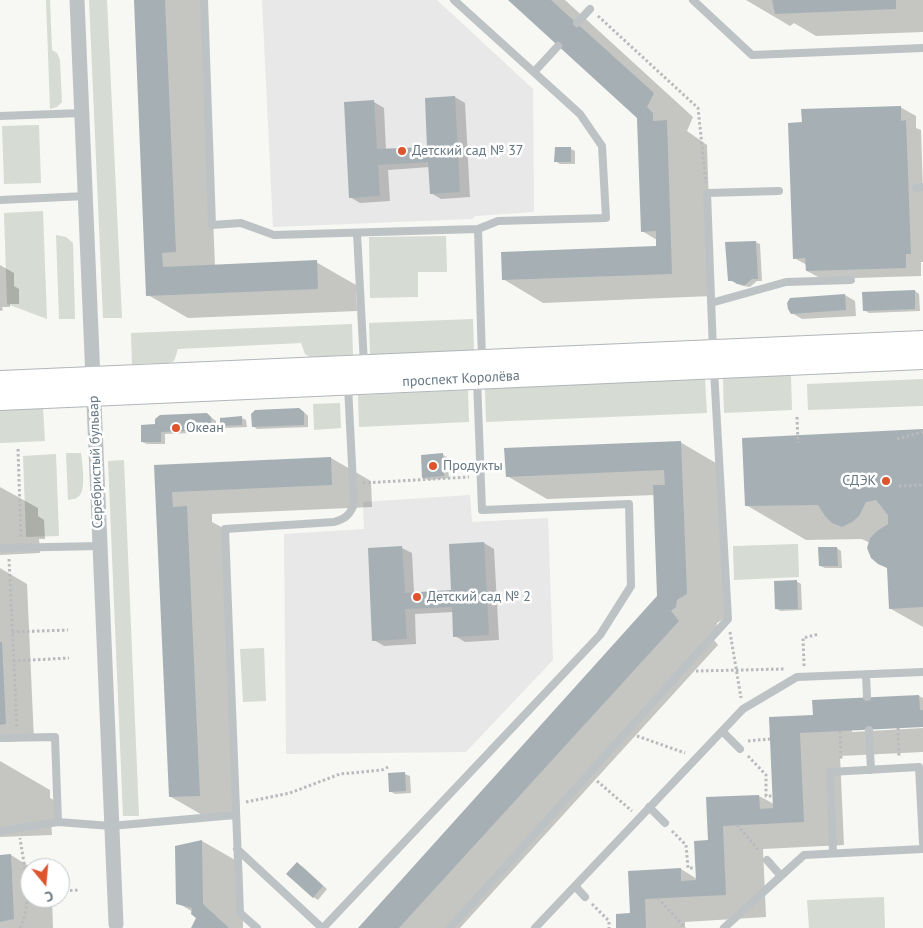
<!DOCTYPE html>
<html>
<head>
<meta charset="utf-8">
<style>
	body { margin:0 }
	#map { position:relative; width:923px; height:928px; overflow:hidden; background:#f7f7f3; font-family:"PT Sans",sans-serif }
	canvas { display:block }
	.north { position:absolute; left:20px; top:858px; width:50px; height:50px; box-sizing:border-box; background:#fff; border:1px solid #c2c9cd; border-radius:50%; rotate:163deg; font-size:14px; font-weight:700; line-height:20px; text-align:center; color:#667783 }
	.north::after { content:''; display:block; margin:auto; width:18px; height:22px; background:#dd542d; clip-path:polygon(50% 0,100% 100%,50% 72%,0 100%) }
</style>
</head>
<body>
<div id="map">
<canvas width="923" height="928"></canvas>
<div class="north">С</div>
</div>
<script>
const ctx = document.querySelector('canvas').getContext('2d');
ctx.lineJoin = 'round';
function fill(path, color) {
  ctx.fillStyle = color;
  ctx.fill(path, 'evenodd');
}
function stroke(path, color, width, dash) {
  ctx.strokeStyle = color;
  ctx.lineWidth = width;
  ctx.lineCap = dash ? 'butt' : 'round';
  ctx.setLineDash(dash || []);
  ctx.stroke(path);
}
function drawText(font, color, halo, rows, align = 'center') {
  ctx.font = font + ' "PT Sans",sans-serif';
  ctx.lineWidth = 5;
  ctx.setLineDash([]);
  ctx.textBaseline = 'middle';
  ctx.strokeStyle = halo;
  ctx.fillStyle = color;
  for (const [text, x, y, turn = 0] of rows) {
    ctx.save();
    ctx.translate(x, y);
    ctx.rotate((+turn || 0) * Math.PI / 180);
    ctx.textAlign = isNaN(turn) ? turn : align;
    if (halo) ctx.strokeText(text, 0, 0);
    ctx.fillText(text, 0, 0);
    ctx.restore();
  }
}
const built = new Path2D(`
	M262 0H437L533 89 534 212 475 216 472 219 273 227Z
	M470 495 472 522 548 518 553 660 466 752 286 754 284 534 364 529 363 502Z`);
const green = new Path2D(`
	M46 0H50L52 50 57 53 60 60 62 102 57 107 50 109Z
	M89 0H107L122 318H103Z
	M39 125 41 183 4 184 2 126Z
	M43 211 47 319 7 304 4 213Z
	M56 235 66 237 73 243 75 319H59Z
	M446 236 447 272H418V297L370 298 369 237Z
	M473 319 474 351 370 355 369 323Z
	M352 324 353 355 310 357 305 354 301 343 178 349 174 361 169 363 132 364 131 333Z
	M791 375 792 410 724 413 723 378Z
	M705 379 707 413 486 422 485 389Z
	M923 379V406L808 410 807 384Z
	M468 390 469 422 359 427 358 395Z
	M340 403 341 428 314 430 313 404Z
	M43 407 45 441 0 443V409Z
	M66 453H81C82 462 86 488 80 495 77 499 73 499 68 500Z
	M56 454 59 536 26 537 23 456Z
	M124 460 139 816H123L108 461Z
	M798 544 799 577 734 580 733 546Z
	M264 648 266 701 243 702 240 649Z
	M884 897 885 928H809L807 900Z`);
const shadow = new Path2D(`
	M135 0H204L215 266 316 262 356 285 357 311 188 318 148 295Z
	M510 0H565L693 117 687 131 707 145 712 296 543 303 503 279 658 247 657 240 642 231 638 118Z
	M746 0H923V32L816 36 794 23 790 26Z
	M455 97 465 103 470 197 441 199 431 193 430 167 388 170 390 201 360 203 350 197 374 102 384 108 386 150 429 148Z
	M900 107 916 116V128L921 130 923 191V262H921V276L822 279 807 271V265L794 258Z
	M571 149 575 151V164H560L555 161Z
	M755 242 760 244 762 281H757L750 287 743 286 729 280Z
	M0 265 14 273V286L19 289V304H10V307H2L3 310 0 311Z
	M915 291 919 294 920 311 869 313 864 310Z
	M845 295 855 301 856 316 802 319 792 313Z
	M304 412 308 416V427L257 429 253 426Z
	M207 414 216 421V432L165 434V444H147L142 442 156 425Z
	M242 418 246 420 247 427 226 428 221 425Z
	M923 430V627L891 609 888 569 870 543 862 539 806 540 746 505Z
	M680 442 721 466 726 617 717 623 716 630 710 635 718 645 460 928H360L658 597 655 495 547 499 507 476Z
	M443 455 447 457 449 478 428 480 423 477Z
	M331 458 371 481 372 507 212 514V522L227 530 240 818 211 820 171 797 156 466Z
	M0 487 38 508V516L44 520 45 539H39L40 553 0 555Z
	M484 543 494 549 499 640 465 642 455 636 453 612 415 614 416 644 384 646 374 640 402 548 412 553 414 593 452 592 450 545Z
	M837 548 841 551 842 568H825L820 566Z
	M0 568 27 584 34 740 6 742 0 738Z
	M796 581 801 584 802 610 781 611 776 609Z
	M919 696 923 698V726L852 729V732L923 728V752L840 756 844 845 763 849 766 917 685 922V928H618L632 915 630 872 681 869 697 879 710 841 708 798 759 796 774 804 770 718 814 716Z
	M0 761 50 790V798L56 801 57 820 51 821 52 835 0 837Z
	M405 774 410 776 411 793 395 794 390 791Z
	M202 841 242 864 243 928H193L197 918 193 912 178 903 176 847Z
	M11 855 32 868H30V898H52L53 928H0V856Z
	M302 866 327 889 318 900 313 897Z`);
const building = new Path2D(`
	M134 0H165L176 252 162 253 163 267 317 260 318 289 146 296Z
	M508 0H551L654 93 647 107 653 113V121L667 120 672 274 502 280 501 252 656 246V231L641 232 637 118Z
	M772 0H896V9L775 14Z
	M455 96 460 192 430 194 428 162 378 165 380 196 349 198 344 102 374 100 377 149 427 147 425 98Z
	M901 106V121L906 120 911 254H906V268L806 271 805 258 793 259 788 123 802 122 801 109Z
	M555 147H571V162H554Z
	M756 241 758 279H752L745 285 737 284 733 281H728L725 242Z
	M915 290V309L863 311 862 292Z
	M845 294 846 310 791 314 788 309 787 303 790 298Z
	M299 408 304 412V425L252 427 251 414 255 410Z
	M207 413 211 417 212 430 161 432V442H141V425L155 424V419L160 415Z
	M242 416V425L220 426V418Z
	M923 429V607L889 609 887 568 878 564 871 558 867 548 870 538 877 531 888 524V515L876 500 866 502 859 516 852 522 842 527 832 523 825 516 818 505 745 506 742 438Z
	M681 441 687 594 677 600 676 607 671 611 679 621 399 928H358L657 596 653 485H665L664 470 506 477 504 448Z
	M443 453 444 476 422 478 421 455Z
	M331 457 332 485 172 492 173 507 187 506 200 796 169 797 154 465Z
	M484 542 489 635 453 637 452 607 405 609 407 639 372 641 368 548 402 546 405 593 451 590 449 544Z
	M818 547H837L838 566H819Z
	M797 580 798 609H775L774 581Z
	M0 642H2L6 724 0 725Z
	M919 695 920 710H923V727L800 733 804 822 723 826 726 895 645 899 646 928H616V914L630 913 628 871 681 868V881L696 880 694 841 708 840 706 797 759 795 760 809 773 808 769 717 813 715 812 700Z
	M405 772 406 791 389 792 388 773Z
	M202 840 203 904 229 928H191L196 918 191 914 192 908 176 904 175 846Z
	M11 854 14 919 0 922V855Z
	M297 862 323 886 313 898 286 874Z`);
const path = new Path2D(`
	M598 16 698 108 706 183
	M797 417 798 443
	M897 439 923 432
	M18 449 21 537
	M363 483 469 477
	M899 486 923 485
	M9 559 17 728
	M12 632 68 630
	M730 632 741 698
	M13 661 69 658
	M804 666 803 638 819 634
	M696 671 785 669
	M898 728 899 758
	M840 731 841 761
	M637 736 685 753
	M748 741 770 739
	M748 756 766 775V796H773
	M597 781 632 811
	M246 802 290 793 340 774 382 770 388 767
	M737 825 759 851
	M672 831 686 845 688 868H695
	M60 891 80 890
	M658 898 685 928
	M592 904 609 921V928
	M20 928C34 900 24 868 20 838`);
const lane = new Path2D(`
	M204 0 212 225 241 223 274 235 478 229 498 221 606 218 602 146 580 114 454 0
	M693 0 752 55 923 48
	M577 23 590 9
	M534 72 558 46
	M0 116 82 113
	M916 188 923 187
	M0 200 86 196
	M478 229 482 359
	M357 233 364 364
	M711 303 786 282 851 280
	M713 351 707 193 779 191
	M0 548 100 546
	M866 675 867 697
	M869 730 871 770
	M722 731 740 749
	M0 738 55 737 58 822
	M649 807 665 823
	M0 831 58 822 111 826 235 815
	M237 849 322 928
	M833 853 830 772 919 767 923 843
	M767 860 781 876
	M575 886 585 897
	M257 928 240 913 225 529 334 522C345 519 350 515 354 504L348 386
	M323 928 600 635 631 586 629 504 482 510 477 380
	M450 928 728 619 714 370
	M535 928 743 709 797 677 923 672
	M724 928 804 855 923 849`);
const street = new Path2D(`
	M77 0 116 924`);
const secondary = new Path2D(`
	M0 381 923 341
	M0 400 923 359`);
const markers = [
	[402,151,5,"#dd542d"],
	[176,428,5,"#dd542d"],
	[433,466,5,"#dd542d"],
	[886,481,5,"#dd542d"],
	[417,597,5,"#dd542d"]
];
const poiNames = [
	["Детский сад № 37",412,151],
	["Океан",186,428],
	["Продукты",443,466],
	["СДЭК",876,481,"right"],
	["Детский сад № 2",427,597]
];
const streetNames = [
	["проспект Королёва",461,379,-3],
	["Серебристый бульвар",96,462,-92]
];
fill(built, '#e7e8e7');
fill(green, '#d6dbd3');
fill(shadow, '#0003');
fill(building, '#a6afb4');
stroke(secondary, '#b0b6ba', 22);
stroke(path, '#b8bbbd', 3, [2.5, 2.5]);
stroke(lane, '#bdc2c5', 8);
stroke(street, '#bdc2c5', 15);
stroke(secondary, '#fff', 20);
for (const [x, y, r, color] of markers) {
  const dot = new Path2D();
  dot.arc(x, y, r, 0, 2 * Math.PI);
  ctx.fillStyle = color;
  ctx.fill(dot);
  stroke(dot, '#fff', 2);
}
drawText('14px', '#667783', '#fff', poiNames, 'left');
drawText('14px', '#667783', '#fff', streetNames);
</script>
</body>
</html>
